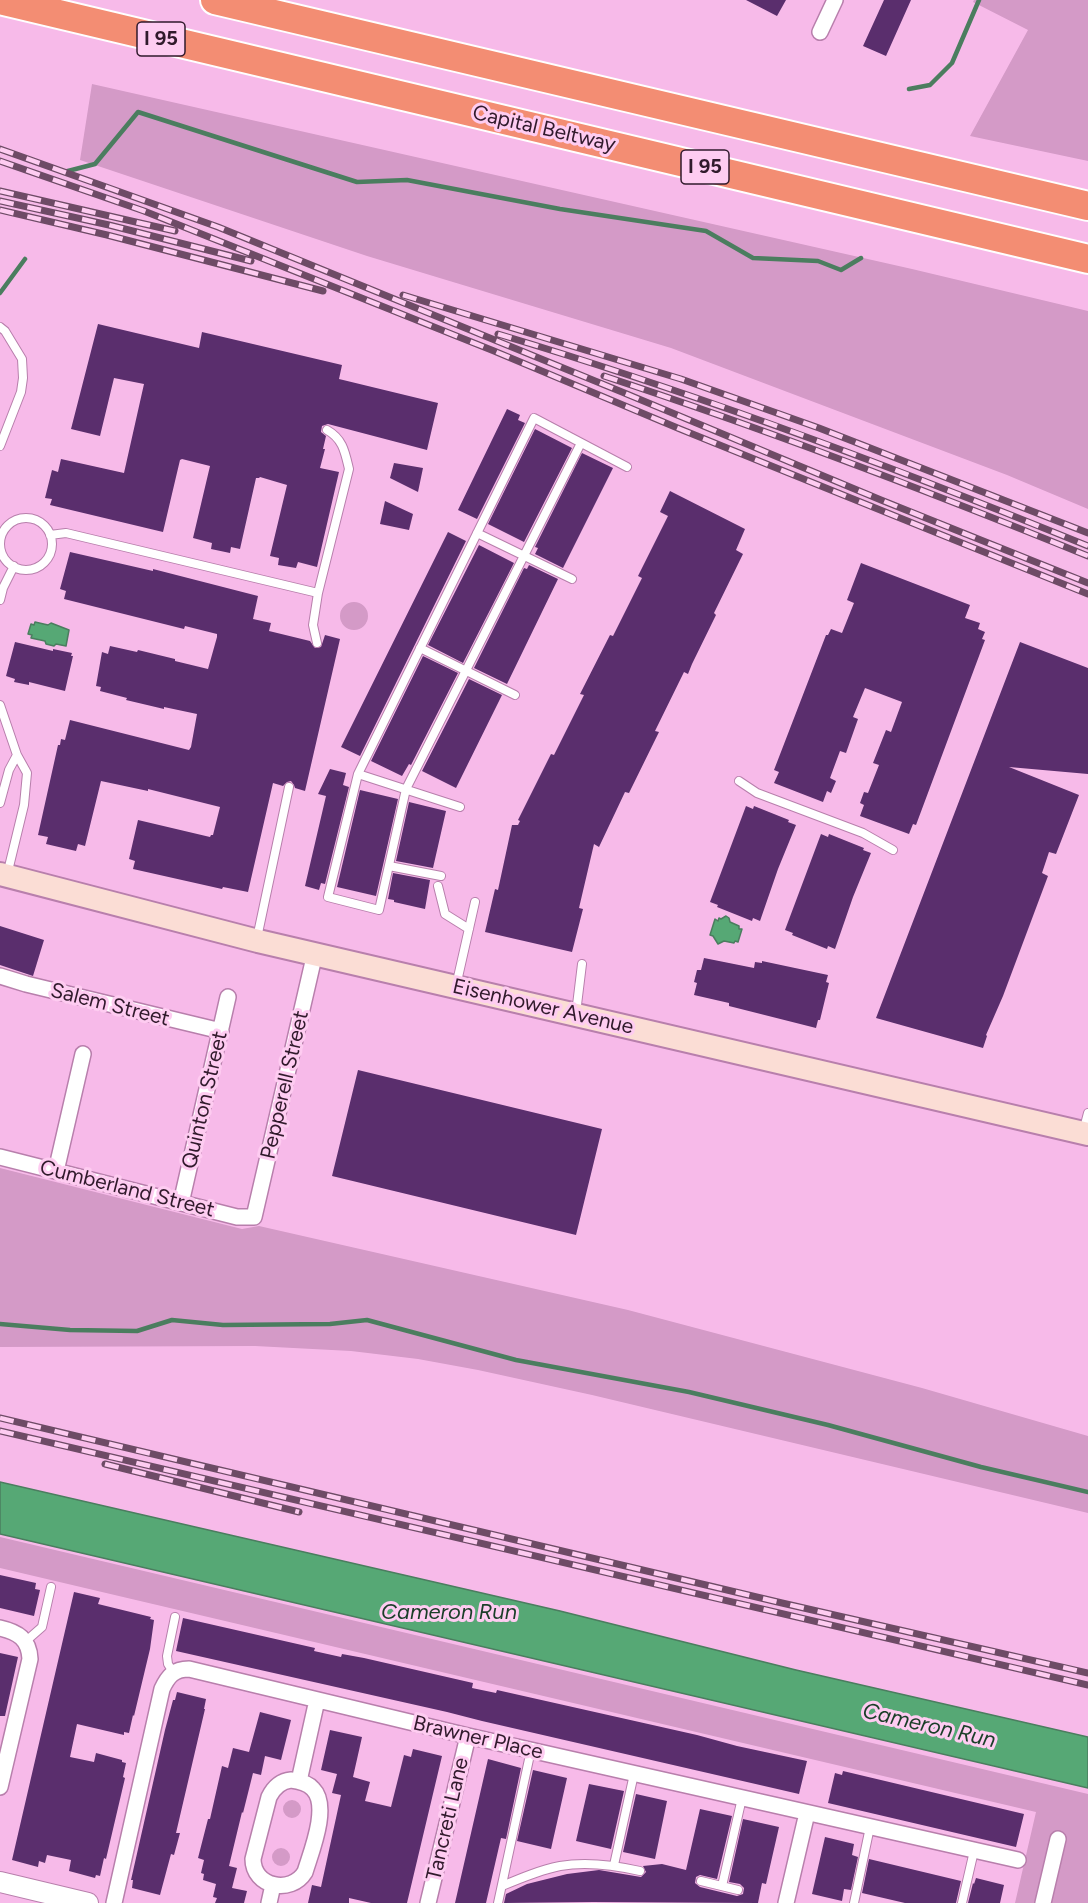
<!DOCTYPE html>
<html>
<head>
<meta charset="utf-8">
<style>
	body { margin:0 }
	canvas { display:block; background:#f7bae9 }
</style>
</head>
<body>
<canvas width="1088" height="1903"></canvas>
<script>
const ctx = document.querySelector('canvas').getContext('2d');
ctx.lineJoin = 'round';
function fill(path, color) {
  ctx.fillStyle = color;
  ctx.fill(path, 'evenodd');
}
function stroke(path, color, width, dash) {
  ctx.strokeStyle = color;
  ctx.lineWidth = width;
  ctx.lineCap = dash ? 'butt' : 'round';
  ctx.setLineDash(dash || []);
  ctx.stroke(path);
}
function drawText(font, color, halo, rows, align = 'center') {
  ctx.font = font + ' Figtree,sans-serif';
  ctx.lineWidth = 6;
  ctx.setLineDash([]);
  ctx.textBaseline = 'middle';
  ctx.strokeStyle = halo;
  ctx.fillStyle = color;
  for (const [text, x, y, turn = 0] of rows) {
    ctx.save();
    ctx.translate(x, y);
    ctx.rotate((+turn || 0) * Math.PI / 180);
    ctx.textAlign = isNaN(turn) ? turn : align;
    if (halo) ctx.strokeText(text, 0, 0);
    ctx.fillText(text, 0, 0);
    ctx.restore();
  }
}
const green = new Path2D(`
	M974 0H1088V161L970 136 1028 30 973 2Z
	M92 84 912 269 1088 311V509L1007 475 671 348 367 256 80 160Z
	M340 616a14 14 0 1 1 28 0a14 14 0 1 1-28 0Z
	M0 1168 242 1229 259 1226 628 1310 922 1388 1088 1436V1513L592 1395 478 1370 418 1359 351 1351 255 1346 0 1347Z
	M0 1537 1088 1794V1903H1015L1036 1812 0 1568Z
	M283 1809a9 9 0 1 1 18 0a9 9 0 1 1-18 0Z
	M272 1857a9 9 0 1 1 18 0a9 9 0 1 1-18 0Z`);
const water = new Path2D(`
	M35 622 48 625 51 623 69 630 66 646 56 644 54 646 46 644 45 641 31 638 32 635 28 634 31 624 34 625Z
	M726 916 729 918 730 922 739 926V929H742L738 942 735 941 734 943 724 941 718 944 713 936 710 935 715 919 718 921 719 918 721 919Z
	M0 1482 560 1611 796 1670 1088 1737V1788L0 1534Z`);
const stream = new Path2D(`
	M909 89 930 85 952 63 979 0
	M64 172 95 164 138 112 357 182 407 180 560 209 706 231 753 258 818 261 841 270 861 258
	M0 293 25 259
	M0 1324 70 1330 137 1331 172 1320 223 1325 330 1324 367 1320 516 1360 689 1392 828 1425 981 1467 1088 1492`);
const building = new Path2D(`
	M746 0H786L777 16Z
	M884 0H911L886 56 863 46Z
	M98 324 199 348 202 332 342 365 339 379 438 403 427 450 328 424 322 426 321 432 326 436 323 449H325L320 468 339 472 317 567 298 562 296 568 278 565 279 558 270 556 287 485 260 477 259 478H256L240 549 231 547 230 553 211 549 212 543 193 538 210 466 182 459 180 460 163 532 50 505 52 499 45 498 52 470 58 472 61 459 124 473 144 384 114 378 100 436 71 429Z
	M507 409 520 415 518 420 525 423 477 519 458 510Z
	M535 429 572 448 524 542 488 524Z
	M582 453 613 468 563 568 535 554 538 548 535 547Z
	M394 463 423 468 418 492 390 478Z
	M670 491 745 529 736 550 743 554 714 613 716 615 692 664 688 674 684 672 655 731 659 732 629 793 625 792 599 847 594 844 579 908 583 909 572 952 485 932 495 889 498 890 512 825H518L520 821 518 820 551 754 554 755 584 695 580 694 610 635 613 636 642 578 638 576 668 516 660 512Z
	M385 501 413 514 409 530 380 524Z
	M448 532 466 541 360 756 341 747Z
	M479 545 514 563 463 663 428 645Z
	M70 552 153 571V569L258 596 253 619 271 623 269 631 310 641 315 648 321 647 325 635 340 639 305 791 295 788 294 785 291 781 287 782 283 786 273 783 248 892 223 887 222 889 133 869 135 861 129 859 138 820 210 837 211 835H213L220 807 148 789V791L101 781 85 846 78 844 76 851 46 844 48 837 38 835 58 745H60L61 739 65 740 70 720 189 750 191 747 197 714 164 707V709L126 700 127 698 100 691 101 687 96 686 102 652 108 654 110 646 137 652 138 650 175 659V661L208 669 217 637V634L185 626 184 629 64 599 66 591 60 589Z
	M861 563 970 605 965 618 980 623 978 629 985 632 982 639 985 640 916 825 913 824 909 834 860 816 864 805 860 803 864 792 868 793 879 765 873 763 886 730 891 732 902 702 865 688 853 717 858 719 846 753 840 751 830 778 836 781 831 793 827 791 823 802 774 783 779 772 774 770 826 635H828L831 629 842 633 854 603 847 600Z
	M529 565 558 579 507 684 474 668 524 568 527 569Z
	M15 642 53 651V649L72 653 71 656H73L65 691 29 682V685L14 682 15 679 6 676Z
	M1020 642 1088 668V774L1009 767 1079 795 1056 854 1049 852 1042 873 1048 876 1003 996 986 1035 987 1036 983 1048 876 1018Z
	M423 656 458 673 411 765 409 764 402 776 371 761Z
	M469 679 502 695 456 788 422 771Z
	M330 769 346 773 343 785 349 787 325 884 321 883 319 890 305 886 326 796 318 794Z
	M360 790 398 799 376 896 337 887Z
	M409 802 446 811 433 868 396 861Z
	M746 806 753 809 754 806 789 820 788 822 796 825 778 869 760 921 753 918 752 921 717 907 718 905 710 902Z
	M821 834 828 837 829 834 864 848 863 850 871 853 853 897 835 949 828 946 827 949 792 935 793 933 785 930Z
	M393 873 430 880 425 909 394 902V900L388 899Z
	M0 926 44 940 33 976 0 965Z
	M704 958 754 968 755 962 762 963V961L828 975 826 982 829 983 820 1020H818L816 1028 729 1006V1003L694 995 697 983 694 982 697 970H701Z
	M358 1070 602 1129 576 1235 332 1176Z
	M0 1575 36 1583 35 1589 40 1590 34 1616 0 1608Z
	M74 1592 100 1598 98 1604 151 1617 150 1619 154 1620 150 1649 134 1716 133 1715 129 1733 124 1732V1735L77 1724 70 1757 94 1762 96 1753 122 1760V1762L126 1763 123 1777 125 1778 106 1859 104 1858 100 1876 96 1875 95 1878 69 1871 71 1860 47 1855 45 1863 39 1861 38 1867 12 1860Z
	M183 1618 315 1648 314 1651 341 1657 342 1654 364 1658 473 1683 472 1688 496 1693 497 1690 697 1735 737 1746 807 1761 799 1794 482 1721 447 1712 176 1651Z
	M0 1653 18 1657 5 1716H0Z
	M177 1692 206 1699 204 1709H205L176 1833H180L174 1855 171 1854 160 1895 132 1888 133 1880H131L165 1730 173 1700H175Z
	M260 1712 291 1720 281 1760 265 1756 261 1775 253 1773 243 1813 242 1812 229 1866 237 1868 232 1888 247 1891 244 1903H215L217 1898 213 1897 216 1884 203 1880 204 1874 201 1873 204 1860 198 1858 208 1819H210L222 1766 228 1768 233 1748 249 1752Z
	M330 1730 362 1737 353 1777 370 1782 365 1801 391 1807 404 1755 411 1757 413 1749 442 1756 407 1903H371L349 1898V1903H308L312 1885 321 1887 341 1795 332 1793 337 1774 321 1770Z
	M488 1759 521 1768 506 1839 501 1838 486 1903H455Z
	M533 1770 567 1778 551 1849 517 1841Z
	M843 1771 1024 1814 1016 1847 828 1803 835 1773 842 1775Z
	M589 1784 624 1791 611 1849 576 1841Z
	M636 1794 667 1801 655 1859 623 1852Z
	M700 1809 732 1816 717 1879 700 1875 696 1877 695 1883 700 1887 737 1896 743 1894 744 1888 740 1884 729 1882 743 1819 779 1827 766 1884 762 1883 758 1903 593 1902 504 1903 506 1894 527 1884 567 1874 599 1870 641 1877 646 1872 643 1866 662 1864 686 1870Z
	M825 1837 854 1844 852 1855 858 1857 851 1890 844 1889 842 1901 812 1894Z
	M869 1859 961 1881 956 1903H905L862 1893Z
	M976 1878 1004 1885 1000 1903H968L973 1883 974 1884Z`);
const service = new Path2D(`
	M0 327 5 331 22 359 23 378 21 392 0 446
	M581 443 406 789 379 910 328 897 358 774 534 418 627 467
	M0 544a26 26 0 1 1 52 0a26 26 0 1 1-52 0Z
	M477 533 572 579
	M50 535 66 533 318 593 349 469C345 452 343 439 327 430
	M0 600 3 588 14 566
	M317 643 313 625 318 593
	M420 648 515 695
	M0 705 17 755 27 773 24 805 7 875
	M358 774 460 807
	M739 781 757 793 863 833 893 850
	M0 803 9 770 17 755
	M389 866 441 876
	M438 886 445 914 469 929
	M257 938 289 787
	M456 986 475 902
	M576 1013 582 964
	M1083 1132 1088 1113
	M26 1641 42 1627 51 1587
	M173 1672 168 1664 167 1656 175 1617
	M614 1865 634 1774
	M701 1881 738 1890
	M502 1886C521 1878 540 1870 560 1866 587 1861 614 1865 640 1871
	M722 1886 742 1798
	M498 1903 531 1750
	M854 1903 870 1827
	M962 1903 974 1851`);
const minor = new Path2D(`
	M820 32 835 0
	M0 976 26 984 221 1031
	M0 1157 237 1217H254L315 953
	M56 1171 83 1054
	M181 1203 228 997
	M0 1628C18 1632 29 1639 30 1659L0 1787
	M291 1780C299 1781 308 1783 313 1789 330 1806 311 1852 305 1872 291 1895 253 1887 253 1859L269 1797C274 1787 281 1781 291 1780Z
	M299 1781 317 1700
	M114 1903 162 1689C168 1676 174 1669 189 1669L468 1736 1018 1860
	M269 1903 273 1885
	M428 1903 468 1736
	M786 1903 807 1813
	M1043 1903 1058 1839`);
const tertiary = new Path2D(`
	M0 1882 88 1903`);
const secondary = new Path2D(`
	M0 874 258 941 1088 1134`);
const motorway = new Path2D(`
	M0 0 1088 259
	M215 0 1088 206`);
const rail = new Path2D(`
	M0 149 218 227 622 392 881 500 1088 583
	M0 161 144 211 494 351 680 429 1088 594
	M0 191 175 231
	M0 201 109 225 251 261
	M0 210 107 235 323 291
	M403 295 681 379 819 428 1088 533
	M498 334C699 394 894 467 1088 546
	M604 376C768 430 928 491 1088 556
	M0 1418 782 1603 1088 1673
	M0 1431 1088 1685
	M105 1464 299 1512`);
const shields = [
	[161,39,48],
	[705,167,48]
];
const shieldNames = [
	["I 95",161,39],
	["I 95",705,167]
];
const streetNames = [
	["Capital Beltway",544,129,13],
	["Salem Street",110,1005,14],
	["Eisenhower Avenue",543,1007,13],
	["Pepperell Street",285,1085,-77],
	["Quinton Street",205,1100,-77],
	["Cumberland Street",127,1189,14],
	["Brawner Place",478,1738,13],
	["Tancreti Lane",448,1819,-77]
];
const waterNames = [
	["Cameron Run",449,1613],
	["Cameron Run",929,1726,13]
];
fill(green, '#d49ac7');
fill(water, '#56a875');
stroke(water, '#4b7d5f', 1.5);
stroke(stream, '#4b7d5f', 4.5);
fill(building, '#5a2e6d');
stroke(service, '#b87fac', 10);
stroke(minor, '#b87fac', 18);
stroke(tertiary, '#b87fac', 22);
stroke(secondary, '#b87fac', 26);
stroke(motorway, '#fff', 32);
stroke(service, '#fff', 8);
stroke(minor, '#fff', 15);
stroke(tertiary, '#fff', 20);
stroke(secondary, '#fbddd5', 22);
stroke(motorway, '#f38d73', 28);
stroke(rail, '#6e4b66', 7);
stroke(rail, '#feccf1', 4.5, [14]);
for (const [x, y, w] of shields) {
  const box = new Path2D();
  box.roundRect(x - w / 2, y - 17, w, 34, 4.5);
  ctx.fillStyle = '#feccf1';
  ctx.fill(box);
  stroke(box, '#311a2c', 1.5);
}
drawText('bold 20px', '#311a2c', null, shieldNames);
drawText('21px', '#311a2c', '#feccf1', streetNames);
drawText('italic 22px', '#1a3e28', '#feccf1', waterNames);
</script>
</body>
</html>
